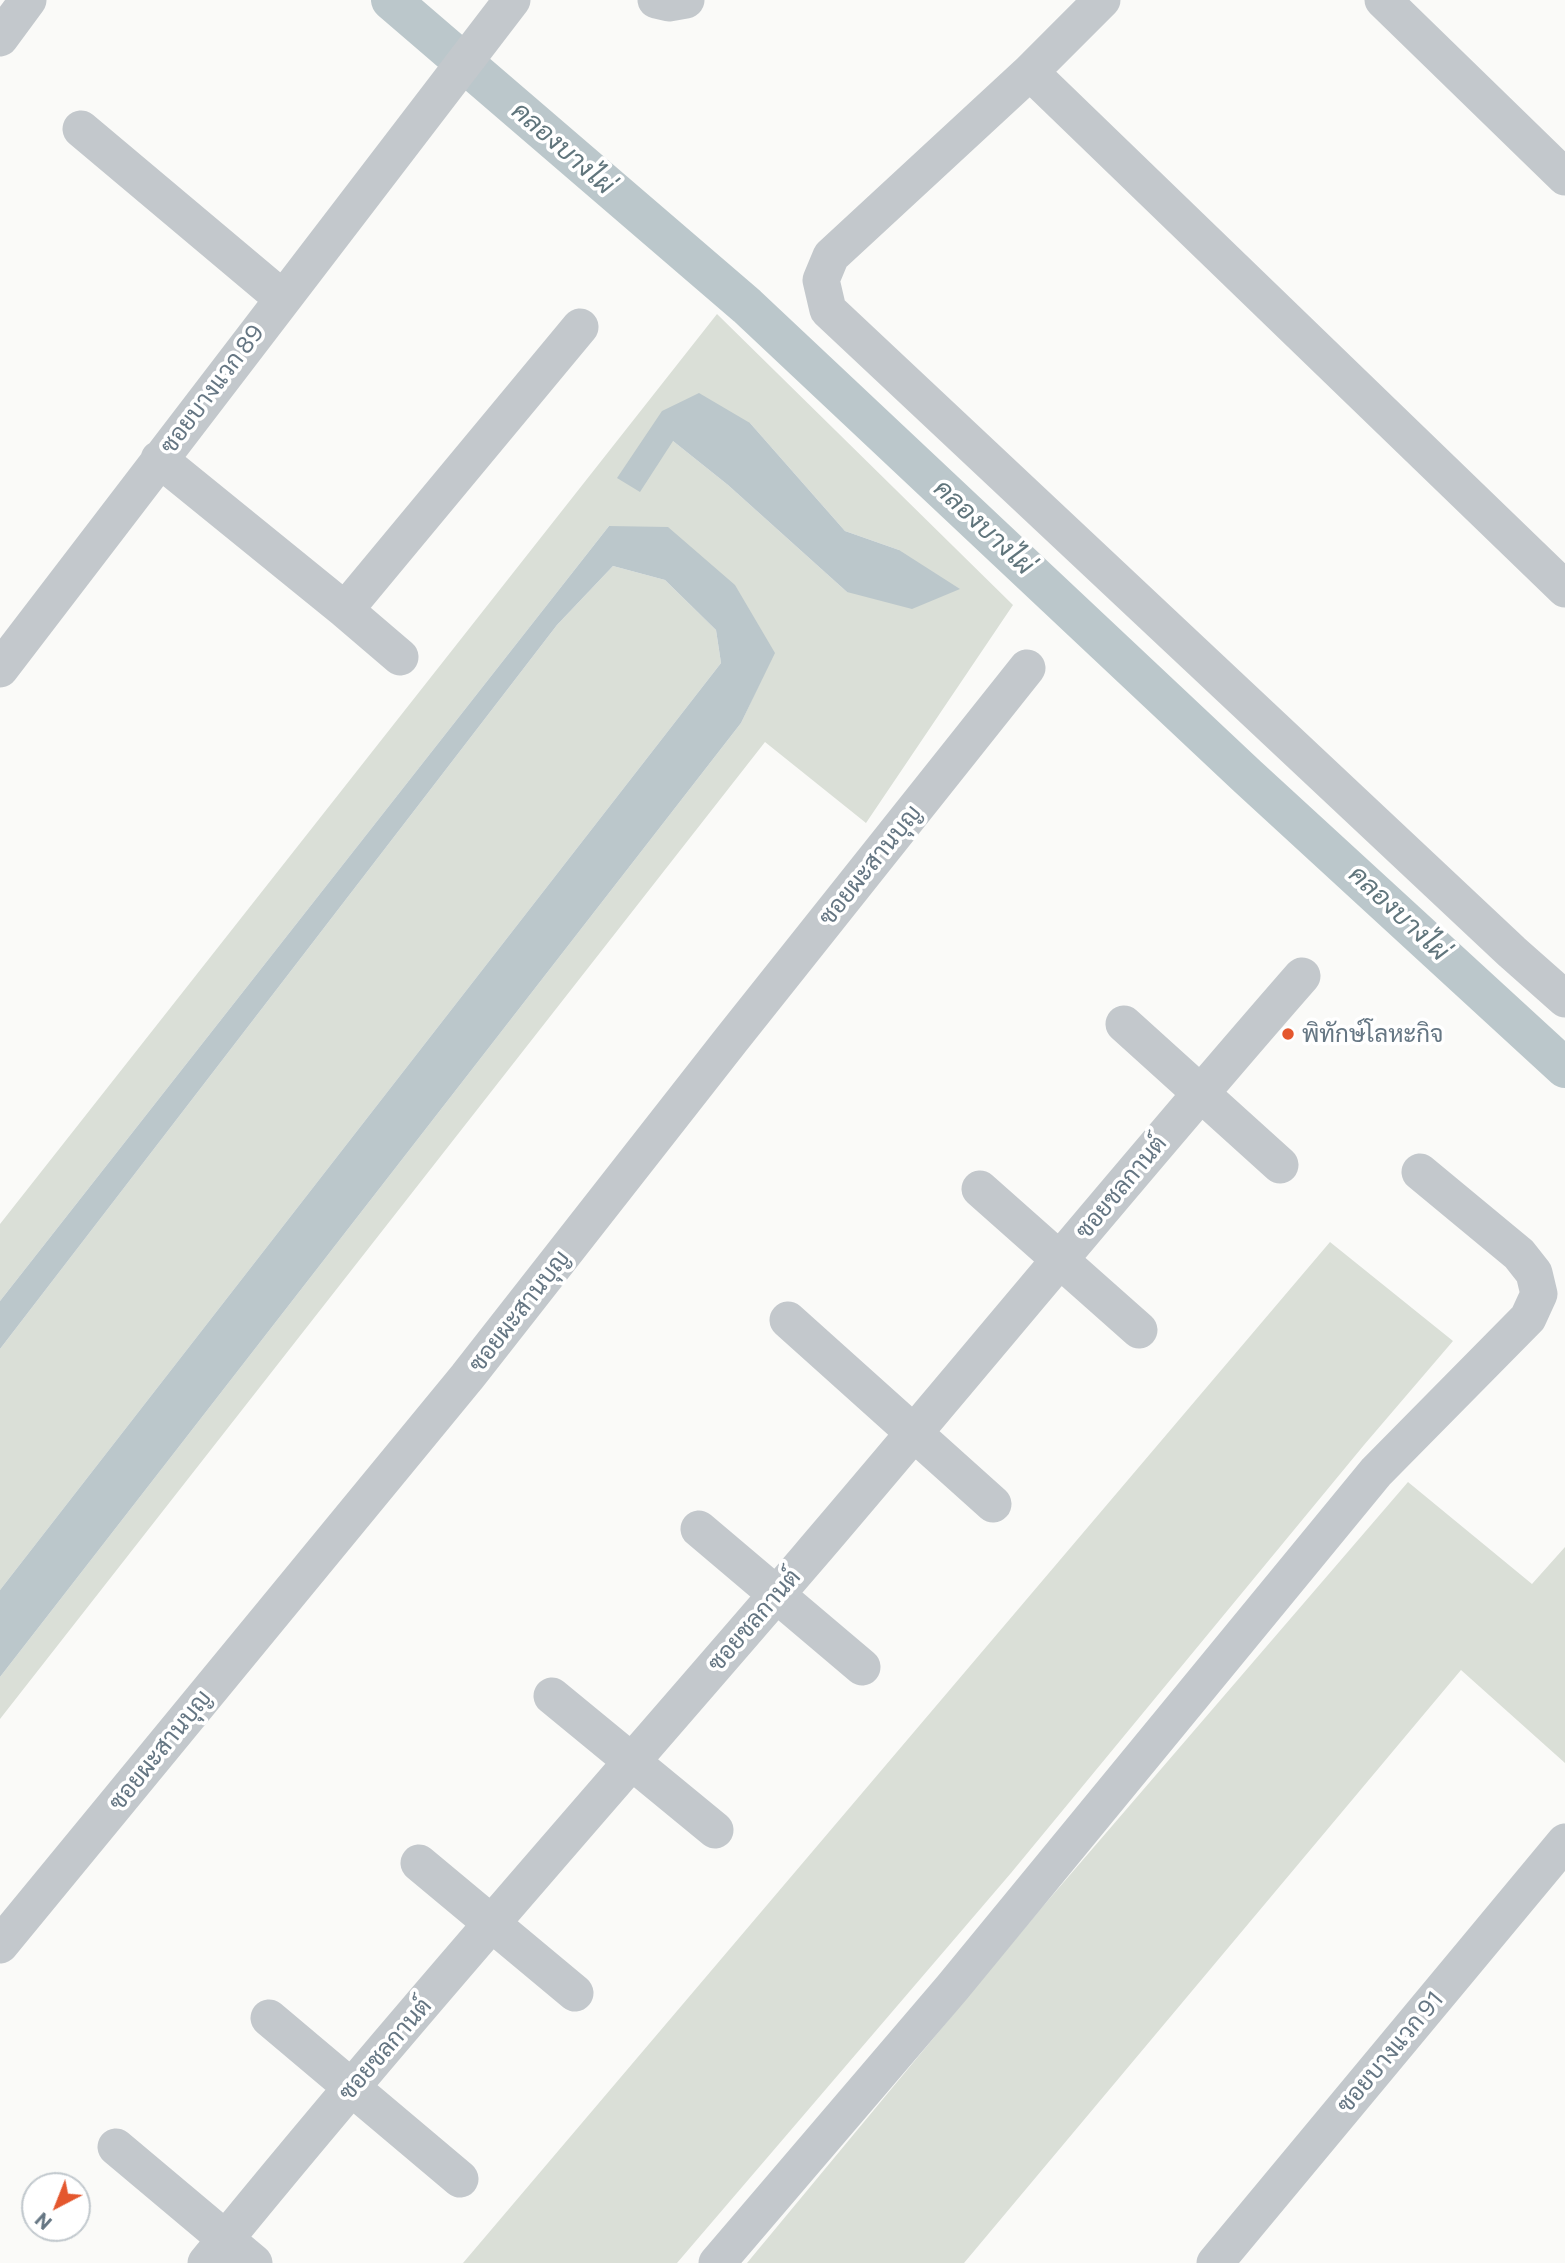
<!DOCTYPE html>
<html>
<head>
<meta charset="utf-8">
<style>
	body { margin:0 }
	#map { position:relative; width:1565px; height:2263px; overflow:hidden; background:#fafaf8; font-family:Commissioner,sans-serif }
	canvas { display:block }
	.north { position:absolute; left:21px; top:2172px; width:70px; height:70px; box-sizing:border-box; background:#fff; border:2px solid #c1c8cd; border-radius:50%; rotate:222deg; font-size:19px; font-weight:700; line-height:28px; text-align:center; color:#657683 }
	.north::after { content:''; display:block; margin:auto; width:24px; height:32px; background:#e4572e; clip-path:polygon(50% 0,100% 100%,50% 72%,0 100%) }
</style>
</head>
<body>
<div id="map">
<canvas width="1565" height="2263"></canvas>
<div class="north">N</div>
</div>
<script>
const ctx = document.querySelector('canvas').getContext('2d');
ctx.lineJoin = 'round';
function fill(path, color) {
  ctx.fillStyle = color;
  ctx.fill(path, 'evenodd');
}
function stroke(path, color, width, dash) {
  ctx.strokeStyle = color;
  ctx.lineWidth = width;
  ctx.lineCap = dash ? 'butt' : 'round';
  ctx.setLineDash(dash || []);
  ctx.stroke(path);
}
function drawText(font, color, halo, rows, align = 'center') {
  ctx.font = font + ' Commissioner,Sarabun,sans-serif';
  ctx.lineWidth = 7;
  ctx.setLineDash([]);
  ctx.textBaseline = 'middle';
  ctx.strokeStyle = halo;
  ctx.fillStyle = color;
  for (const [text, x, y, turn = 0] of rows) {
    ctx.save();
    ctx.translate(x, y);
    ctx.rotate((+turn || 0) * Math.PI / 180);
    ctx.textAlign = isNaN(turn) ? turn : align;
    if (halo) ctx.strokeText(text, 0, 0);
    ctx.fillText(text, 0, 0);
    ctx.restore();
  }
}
const green = new Path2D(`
	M717 314 1013 605 866 823 765 742 0 1719V1677L741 723 774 653 609 526 0 1301V1224ZM750 423 845 531 899 550 847 592 728 485 673 441Z
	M613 566 665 580 716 630 721 663 0 1590V1349L557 625Z
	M1330 1242 1453 1341 1364 1445 1011 1873 677 2263H463Z
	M1408 1482 1532 1584 1565 1547V1763L1461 1670 964 2263H747L1038 1912Z`);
const water = new Path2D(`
	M699 393 750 423 845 531 899 550 960 589 912 609 847 592 728 485 673 441 640 492 617 478 662 411Z
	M609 526 668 527 735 585 775 653 741 723 0 1677V1590L721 663 716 630 665 580 613 566 557 625 0 1349V1301Z`);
const canal = new Path2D(`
	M391 0 747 306 1247 776 1565 1068`);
const street = new Path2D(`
	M656 0 669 3 686 0
	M1102 0 1030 72 831 256 821 280 828 310 1512 952 1565 999
	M1383 0 1565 177
	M0 38 28 0
	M1030 72 1565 589
	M81 129 282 298
	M159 459 345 610 580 327
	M345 610 400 657
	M0 669 512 0
	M1124 1024 1280 1165
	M980 1189 1139 1330
	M788 1320 993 1504
	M699 1529 862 1667
	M552 1696 715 1830
	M419 1863 575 1993
	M0 1945 467 1377 731 1040 1027 668
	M269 2018 460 2179
	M116 2147 254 2263
	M206 2263C401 2023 606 1793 807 1559 973 1365 1134 1168 1302 976
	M717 2263 952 1988 1376 1472 1528 1318 1539 1294 1534 1273 1519 1254 1420 1172
	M1215 2263 1565 1842`);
const markers = [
	[1288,1034,7,"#e4572e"]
];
const streetNames = [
	["ซอยบางแวก 89",212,389,-53],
	["ซอยผะสานบุญ",870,865,-51],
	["ซอยชลกานต์",1121,1187,-50],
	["ซอยผะสานบุญ",519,1311,-52],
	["ซอยชลกานต์",754,1620,-49],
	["ซอยผะสานบุญ",160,1750,-51],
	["ซอยชลกานต์",385,2049,-49],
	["ซอยบางแวก 91",1390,2052,-50]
];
const poiNames = [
	["พิทักษ์โลหะกิจ",1302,1034]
];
const waterNames = [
	["คลองบางไผ่",563,148,41],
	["คลองบางไผ่",984,527,43],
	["คลองบางไผ่",1399,913,43]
];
fill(green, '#dadfd7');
fill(water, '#bbc7cb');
stroke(canal, '#bbc7cb', 40);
stroke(street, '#c3c8cc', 37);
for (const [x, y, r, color] of markers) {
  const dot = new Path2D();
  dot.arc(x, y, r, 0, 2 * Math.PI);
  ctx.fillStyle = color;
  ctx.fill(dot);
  stroke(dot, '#fff', 2.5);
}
drawText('24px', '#657683', '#fff', streetNames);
drawText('24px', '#657683', '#fff', poiNames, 'left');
drawText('italic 26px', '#60757c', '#fff', waterNames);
</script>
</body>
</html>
